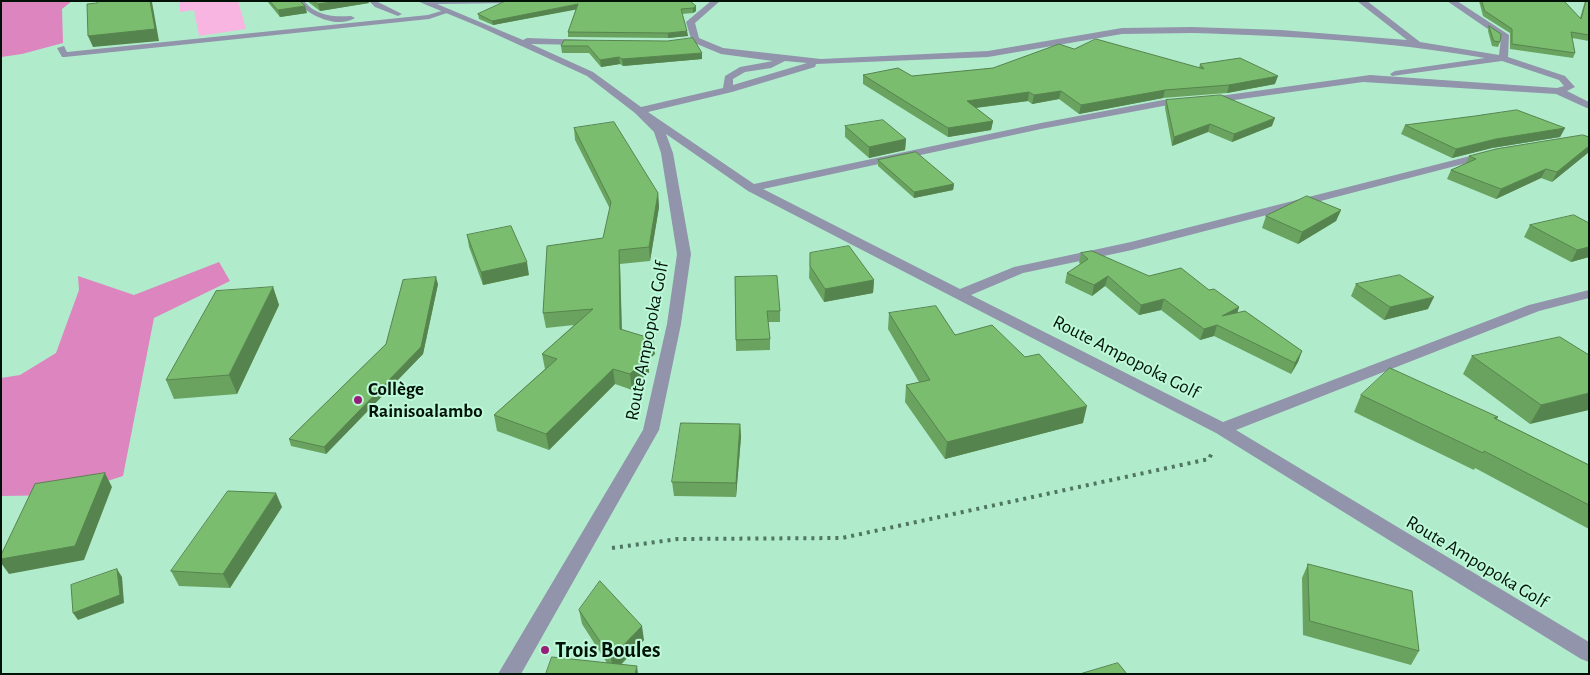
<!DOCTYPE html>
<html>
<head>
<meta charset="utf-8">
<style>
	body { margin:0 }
	#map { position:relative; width:1590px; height:675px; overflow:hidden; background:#b0eccc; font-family:"Alegreya Sans",sans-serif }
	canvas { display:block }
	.frame { position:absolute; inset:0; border:2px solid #001208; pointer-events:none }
</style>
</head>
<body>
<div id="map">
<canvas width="1590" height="675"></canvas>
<div class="frame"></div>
</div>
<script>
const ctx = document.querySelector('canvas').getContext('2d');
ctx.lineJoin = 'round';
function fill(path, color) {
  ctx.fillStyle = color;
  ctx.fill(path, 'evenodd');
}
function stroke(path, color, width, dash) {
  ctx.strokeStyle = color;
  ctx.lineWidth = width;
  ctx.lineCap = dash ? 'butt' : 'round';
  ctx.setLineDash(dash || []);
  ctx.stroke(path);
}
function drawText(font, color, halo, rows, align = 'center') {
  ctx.font = font + ' "Alegreya Sans",sans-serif';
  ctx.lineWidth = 4;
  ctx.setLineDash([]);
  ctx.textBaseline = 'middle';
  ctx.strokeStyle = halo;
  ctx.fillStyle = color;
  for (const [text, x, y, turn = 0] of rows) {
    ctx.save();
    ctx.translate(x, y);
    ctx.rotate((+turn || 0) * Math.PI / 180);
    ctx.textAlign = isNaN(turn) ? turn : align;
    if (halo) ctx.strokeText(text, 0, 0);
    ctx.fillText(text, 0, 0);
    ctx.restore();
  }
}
const green = new Path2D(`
	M187 1H238L246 29 199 36 194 10 180 12 179 2Z`);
const forest = new Path2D(`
	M1 1H72L62 9 63 43 22 54 1 57Z
	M219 262 230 281 154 318 123 476 64 495 1 496V378L20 375 56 353 79 290 78 276 134 295Z`);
const path = new Path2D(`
	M612 548 678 539 842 538 1209 459 1213 450`);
const lane = new Path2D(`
	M297 1H304C316 16 333 17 351 16L355 18C338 29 308 16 297 1Z
	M369 1H376L402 14 398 16 375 7Z
	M448 9 452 11 450 12 429 19 65 57H62L57 48 64 46 67 52 428 15Z`);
const street = new Path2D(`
	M417 1H518L514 3 437 4 523 40 527 38 587 40 589 42 584 45 531 44 593 72 641 107 723 88 725 76 740 67 773 61 721 54 692 42 686 22 711 1H720L695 23 699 38 723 48 821 59 988 51 1122 28 1192 27 1281 30 1407 40 1357 1H1367L1420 42 1499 55 1501 38 1447 1H1457L1509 35 1508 57 1565 76 1575 87 1567 91 1589 102V109L1556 94 1363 82 1227 101 1163 106 1041 129 763 189 960 289 1014 267 1131 242 1482 153H1490L1492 155 1490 157 1132 250 1023 273 971 295 1223 422 1529 305 1589 290V298L1539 311 1236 430 1589 642V662L1581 659 1216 433 748 191 666 134 673 153 691 254 681 324 659 430 521 674H498L643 430 667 324 677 254 661 153 654 132 635 113 587 76 480 27ZM1192 33C1291 36 1387 41 1485 58L1395 71 1390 74 1392 76 1502 61 1559 80 1564 86 1557 88 1370 75 1227 95 1163 100 1041 123 754 184 648 112 732 92 815 67 816 64 988 57 1122 34ZM785 61 807 63 733 85V79L745 72 771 68Z`);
const wall = new Path2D(`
	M267 1H300L307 13 280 17Z
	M307 1H368L369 3 320 11Z
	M690 1 696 11 693 13 682 14 688 36 668 38 568 37V32L576 9 493 25 479 19 478 14Z
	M1479 1H1564L1580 18 1585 1H1589V41L1572 38 1575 53 1573 58 1510 49V33L1483 16Z
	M1489 26 1500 42 1498 47 1492 46 1488 31Z
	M564 40 702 59 623 66 620 64 601 67 589 53H562L561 46Z
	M1074 49 1199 68 1200 64 1275 84 1227 93 1163 98 1079 114 1059 99 1032 104 1028 101 976 108 993 121 991 130 948 137 863 84V75L912 76 993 68Z
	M1166 100 1272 126 1232 142 1208 132 1172 146 1165 108Z
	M1405 125 1565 128 1560 137 1492 148 1452 158 1401 134Z
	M845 126 906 139 905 150 869 158 845 137Z
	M574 128 658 193 659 207 650 261 620 264 622 329 655 354 648 360 649 372 632 390 615 384 549 450 497 431 494 415 545 369 542 354 574 325 546 328 543 313 603 238 610 209 575 140Z
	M1589 137V152L1552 182 1541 178 1496 199 1447 179 1451 170 1466 164 1469 156Z
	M878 160 954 184 953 190 914 198 878 166Z
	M1341 210 1336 221 1298 244 1262 228 1266 216Z
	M1589 223V257L1571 262 1524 237 1530 225Z
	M467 235 529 275 483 285 469 247Z
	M810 253 874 280 873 293 824 302 809 278Z
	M1081 253 1149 276 1209 290 1239 307 1237 313 1302 351 1298 362 1291 374 1214 336 1200 340 1161 310 1139 315 1105 286 1092 296 1065 283 1067 273 1081 264 1079 263Z
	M735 277 780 311V322H768L770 339V350L736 351Z
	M438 284 423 354 326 454 291 446 289 439 386 344Z
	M1356 284 1428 309 1384 320 1351 296Z
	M273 287 279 305 237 394 174 399 166 380Z
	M889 313 1025 357 1083 423 945 459 905 402 906 385 919 382 888 329Z
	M1589 355 1530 424 1463 374 1472 356Z
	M1361 395 1498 417 1497 419 1589 465V529L1475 468 1474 470 1354 412Z
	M740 424 741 437 736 497 674 496 672 482Z
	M282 507 230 588 179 586 171 571Z
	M1308 564 1419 651 1411 665 1303 635 1302 578Z
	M579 610 644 640 621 665 607 663 582 624Z`);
const shadedWall = new Path2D(`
	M150 1H156L152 2 159 41 93 47 88 36Z
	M338 1H368L369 3 320 11 318 4Z
	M578 4 579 9 493 25 492 21Z
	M305 6 307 13 280 17 278 10Z
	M696 6V11L693 13V8Z
	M687 31 688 36 668 38V33Z
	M702 53V59L623 66 622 59Z
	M619 57 620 64 601 67 600 60Z
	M1278 76 1275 84 1227 93 1229 85Z
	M1165 90 1163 98 1079 114 1081 105Z
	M1061 91 1059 99 1032 104 1034 95Z
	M1029 92 1028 101 966 109 967 101Z
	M1275 118 1272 126 1232 142 1234 134Z
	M993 121 991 130 948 137V128Z
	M1210 124 1208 132 1172 146 1174 137Z
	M1565 128 1560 137 1492 148 1452 158 1456 149 1496 139Z
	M906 139 905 150 869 158V147Z
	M1589 146V152L1552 182 1557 172Z
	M1546 169 1541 178 1496 199 1501 189Z
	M954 184 953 190 914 198V192Z
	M658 193 659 207 650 261 649 247Z
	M1341 210 1336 221 1298 244 1302 232Z
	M1589 247V257L1571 262 1577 250Z
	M619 250 620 264 622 344 620 329Z
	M527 262 529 275 483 285 481 272Z
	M1108 276 1105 286 1092 296 1094 285Z
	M436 277 438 284 423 354 326 454 324 447Z
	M874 280 873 293 824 302 825 289Z
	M273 287 279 305 237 394 229 375Z
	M1434 297 1428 309 1384 320 1390 307Z
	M1164 299 1161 310 1139 315 1141 305Z
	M1239 307 1236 318 1219 327 1222 316Z
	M1217 325 1214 336 1200 340 1204 329Z
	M653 339 655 354 648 360 649 372 632 390 630 374 640 351Z
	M1302 351 1298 362 1291 374 1295 363Z
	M613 369 615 384 549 450 546 434Z
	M1589 393V410L1530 424 1541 405Z
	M1087 406 1083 423 945 459 947 442Z
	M740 424 741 437 736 497V483Z
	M105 473 112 487 84 560 9 574 1 563V559Z
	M276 493 282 507 230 588 223 574Z
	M117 569 122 577 124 603 78 620 73 613Z
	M642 626 644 640 613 672 611 658Z
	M637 666 638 674H635Z`);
const building = new Path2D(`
	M97 1H150L155 29 88 36 87 4 97 3Z
	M270 1H300L305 6 278 10Z
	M314 1H338L318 4Z
	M506 1H690L696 6 693 8 681 9 687 31 668 33 568 32 578 4 492 21 478 14Z
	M1482 1H1564L1581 19 1586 1H1589V35L1571 32 1575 53 1512 44V29L1485 11Z
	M1489 26 1501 34 1500 42 1494 41Z
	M693 38 702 53 622 59 619 57 600 60 588 46H561L564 40 667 41Z
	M1096 39 1204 69 1200 64 1240 58 1278 76 1229 85 1165 90 1081 105 1061 91 1034 95 1029 92 967 101 993 121 948 128 863 75 898 68 912 76 993 68 1059 44 1074 49Z
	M1221 95 1275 118 1234 134 1210 124 1174 137 1166 100Z
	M1517 110 1565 128 1496 139 1456 149 1405 125 1475 116Z
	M883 120 906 139 869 147 845 126Z
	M614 122 658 193 649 247 619 250 620 329 653 339 640 351 648 357 630 374 613 369 546 434 494 415 557 359 542 354 593 309 543 313 547 246 603 238 611 202 574 128Z
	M1583 135 1589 137V146L1557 172 1546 169 1501 189 1451 170 1476 159 1469 156 1496 149Z
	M916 152 954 184 914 192 878 160Z
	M1307 196 1341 210 1302 232 1266 216Z
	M1574 215 1589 223V247L1577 250 1530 225Z
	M511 226 527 262 481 272 467 235Z
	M849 246 874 280 825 289 810 266V253Z
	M1092 251 1149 276 1181 268 1209 290 1214 289 1239 307 1222 316 1245 311 1302 351 1295 363 1217 325 1204 329 1164 299 1141 305 1108 276 1094 285 1067 273 1088 259 1081 253Z
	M1400 275 1434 297 1390 307 1356 284Z
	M777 276 780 311H767L770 339 736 340 735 277Z
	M436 277 421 347 324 447 289 439 386 344 403 280Z
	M273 287 229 375 166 380 216 291Z
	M936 306 955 335 992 325 1025 357 1039 354 1087 406 947 442 906 385 930 380 889 313Z
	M1560 337 1589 355V393L1541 405 1472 356Z
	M1390 368 1498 417 1494 418 1589 465V505L1484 451 1483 453 1361 395Z
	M681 423 740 424 736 483 672 482Z
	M105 473 75 546 1 559V555L35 484Z
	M228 491 276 493 223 574 171 571Z
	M1308 564 1412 591 1419 651 1310 621Z
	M117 569 120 595 73 613 71 585Z
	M600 581 642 626 611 658 579 610Z
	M552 657 637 666 635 674H546Z
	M1118 663 1127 674H1080Z`);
const markers = [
	[358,400,5,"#981f79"],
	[545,650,5,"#981f79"]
];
const streetNames = [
	["Route Ampopoka Golf",647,341,-79],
	["Route Ampopoka Golf",1126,357,27],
	["Route Ampopoka Golf",1477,562,31]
];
const poiNames = [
	["Collège",368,389],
	["Rainisoalambo",368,411]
];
const nearPoinames = [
	["Trois Boules",555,650]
];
fill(green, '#f9b5e1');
fill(forest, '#dc85bf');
stroke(path, '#507561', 4, [3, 5]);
fill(lane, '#9194ab');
fill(street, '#9194ab');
fill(wall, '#6aa35f');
fill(shadedWall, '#56844e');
fill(building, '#7bbd6f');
stroke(building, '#56844e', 1);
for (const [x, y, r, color] of markers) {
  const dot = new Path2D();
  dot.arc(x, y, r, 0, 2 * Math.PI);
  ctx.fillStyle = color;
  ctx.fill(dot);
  stroke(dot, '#bdf9d9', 2);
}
drawText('19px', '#001208', '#bdf9d9', streetNames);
drawText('bold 19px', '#001208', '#bdf9d9', poiNames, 'left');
drawText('bold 22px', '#001208', '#bdf9d9', nearPoinames, 'left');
</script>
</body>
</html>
